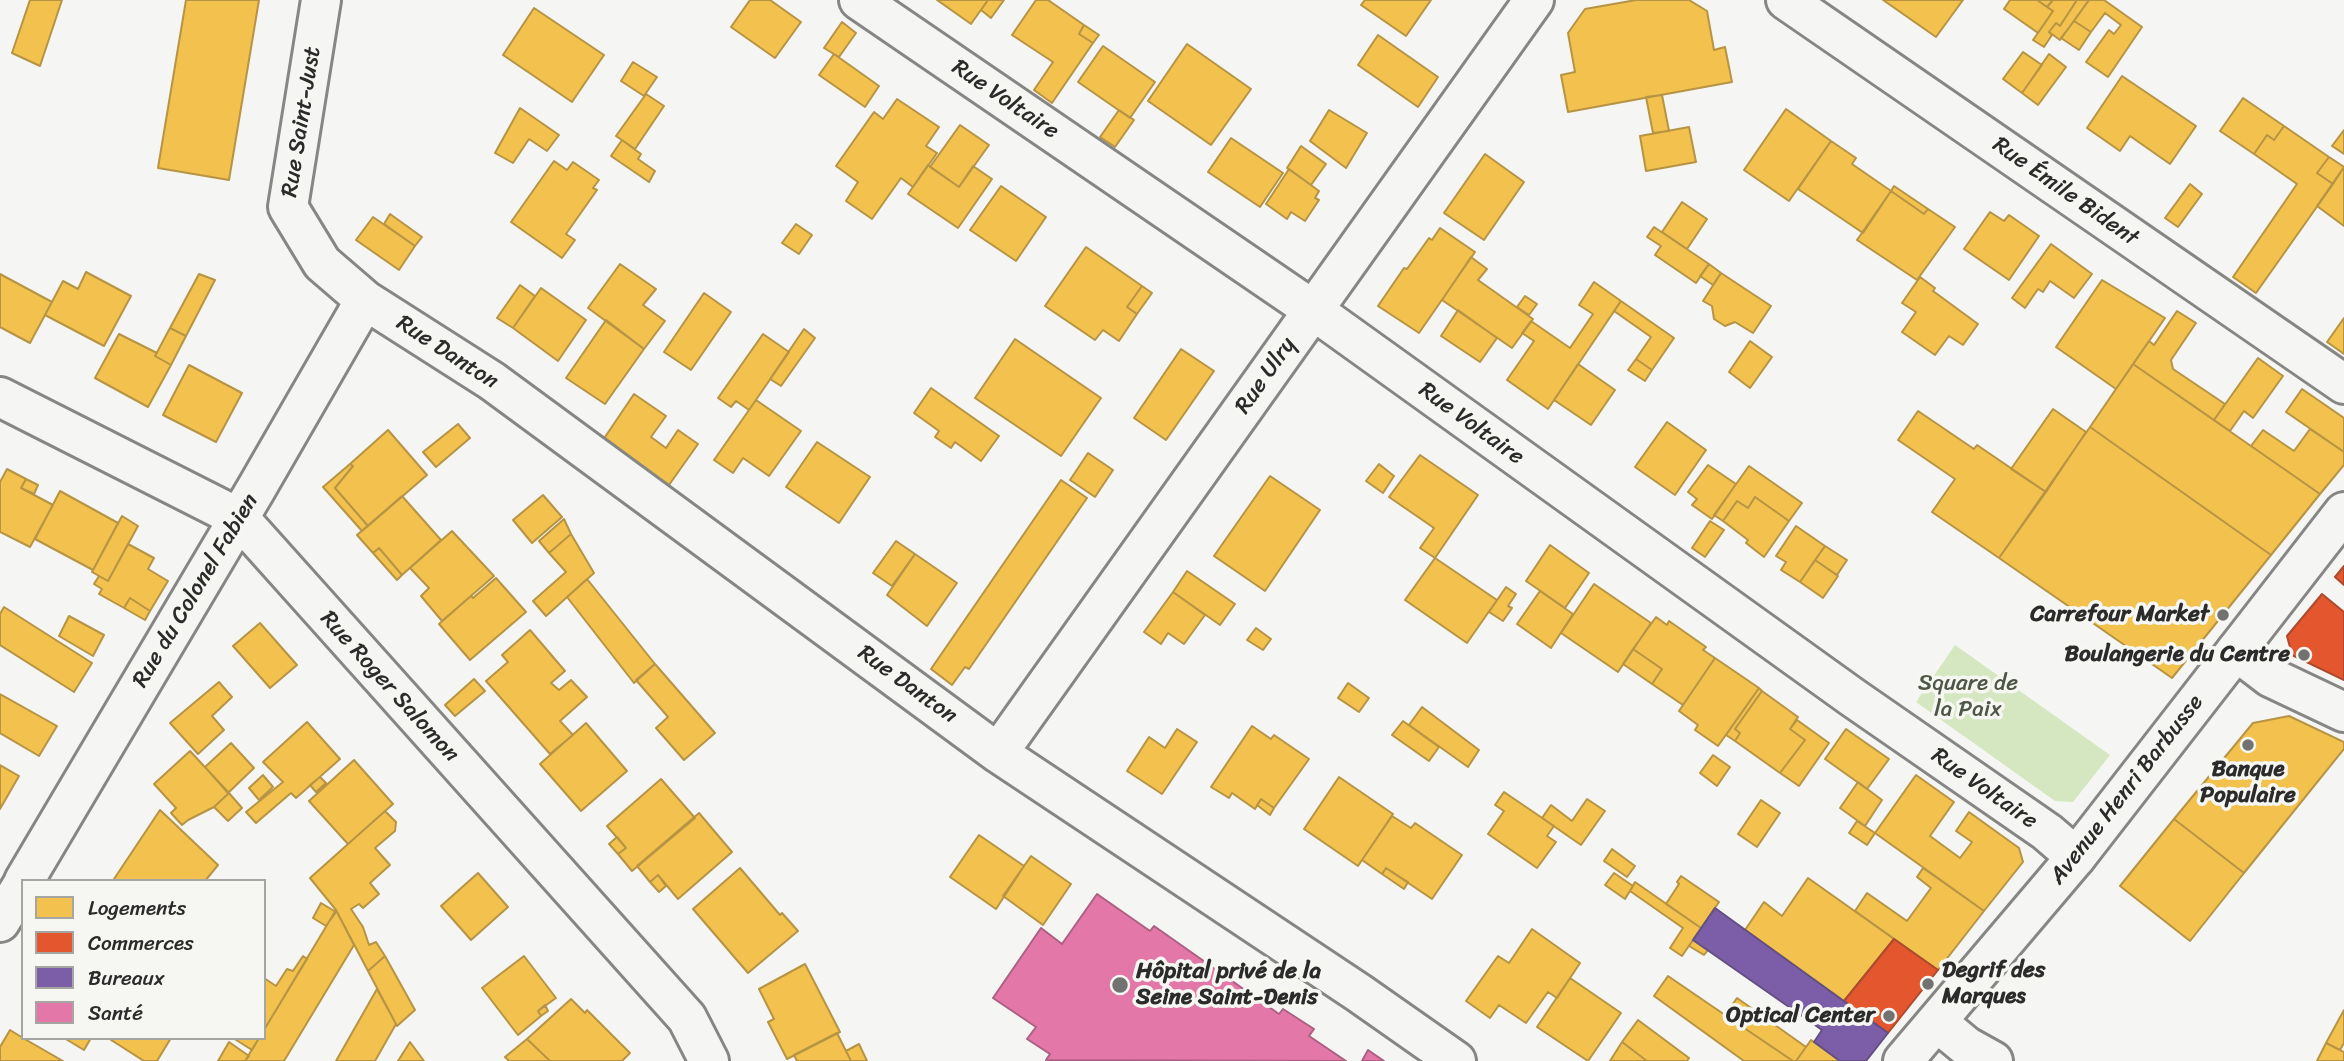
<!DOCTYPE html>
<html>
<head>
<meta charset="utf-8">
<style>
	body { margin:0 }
	#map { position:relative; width:2344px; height:1061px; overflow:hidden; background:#f5f5f3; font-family:Sriracha,sans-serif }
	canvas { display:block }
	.legend { position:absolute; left:21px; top:879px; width:245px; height:161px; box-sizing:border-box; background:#f6f6f2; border:2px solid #a5a5a2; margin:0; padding:9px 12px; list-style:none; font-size:21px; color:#2b2b2b }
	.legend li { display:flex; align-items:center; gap:14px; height:35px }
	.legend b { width:35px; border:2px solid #a5a5a2 }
</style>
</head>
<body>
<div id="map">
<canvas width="2344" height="1061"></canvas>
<ul class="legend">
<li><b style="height:19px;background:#f2c14e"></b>Logements</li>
<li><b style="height:19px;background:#e4572e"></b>Commerces</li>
<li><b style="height:19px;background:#7b5ea7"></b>Bureaux</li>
<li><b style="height:19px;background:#e377a8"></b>Santé</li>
</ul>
</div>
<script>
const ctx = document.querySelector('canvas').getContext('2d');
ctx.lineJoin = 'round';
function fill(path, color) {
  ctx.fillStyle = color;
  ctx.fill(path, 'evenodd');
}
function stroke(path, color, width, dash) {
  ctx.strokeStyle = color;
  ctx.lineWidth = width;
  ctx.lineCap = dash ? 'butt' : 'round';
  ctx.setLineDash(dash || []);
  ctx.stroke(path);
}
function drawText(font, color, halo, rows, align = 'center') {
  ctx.font = font + ' Sriracha,sans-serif';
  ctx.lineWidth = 7;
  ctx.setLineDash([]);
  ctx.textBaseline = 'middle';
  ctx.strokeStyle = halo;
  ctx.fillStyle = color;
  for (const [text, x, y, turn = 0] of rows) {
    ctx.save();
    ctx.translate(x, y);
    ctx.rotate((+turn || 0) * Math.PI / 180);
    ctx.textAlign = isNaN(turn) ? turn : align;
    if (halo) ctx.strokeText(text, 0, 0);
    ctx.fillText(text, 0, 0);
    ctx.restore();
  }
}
const green = new Path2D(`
	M1955 645 2110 755 2073 802 2055 801 1916 702Z`);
const homes = new Path2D(`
	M30 0H62L40 66 12 53Z
	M186 0H259L229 180 158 168Z
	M750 0H770L801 22 775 58 731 27Z
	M937 0H988L971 24Z
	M988 0H1004L991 18 981 10Z
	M1036 0H1048L1084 25 1079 34 1093 43 1052 103 1034 90 1053 62 1012 35Z
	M1365 0H1431L1406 36 1361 5Z
	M1636 0H1689L1707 11 1714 50 1725 47 1732 82 1568 112 1561 75 1575 72 1568 33 1585 9Z
	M1883 0H1963L1936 37Z
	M2010 0H2037L2053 11 2038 33 2004 9Z
	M2037 0H2053L2047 7Z
	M2053 0H2077L2060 26 2056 23 2049 32 2052 35 2044 47 2033 40 2053 11 2047 7Z
	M2077 0H2089L2060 40 2049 32 2056 23 2060 26Z
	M2089 0H2104L2142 27 2108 77 2086 62 2109 30 2114 34 2121 25 2105 13 2091 32 2074 21Z
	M534 8 604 55 572 102 503 55Z
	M2074 21 2091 32 2079 50 2061 38Z
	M842 22 856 33 839 57 824 48Z
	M1084 25 1099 35 1093 43 1079 34Z
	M1378 35 1438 77 1418 107 1358 65Z
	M1187 44 1251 89 1211 145 1148 101Z
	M1103 46 1155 82 1130 118 1078 82Z
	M2023 52 2042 65 2022 93 2003 79Z
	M834 54 879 86 865 107 819 75Z
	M2049 54 2066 67 2038 105 2022 93Z
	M633 62 657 77 644 96 621 81Z
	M2122 76 2196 126 2170 164 2130 136 2120 151 2087 128Z
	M646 94 664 106 635 149 616 136Z
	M1662 95 1669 131 1653 133 1646 97Z
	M2243 98 2284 126 2274 140 2267 135 2254 154 2220 131Z
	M897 99 939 127 926 146 937 153 913 187 901 178 872 219 846 201 858 182 836 166 874 112 883 119Z
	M520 108 559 135 547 151 529 139 513 163 495 153Z
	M1786 109 1831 141 1789 201 1744 170Z
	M1119 110 1134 120 1115 147 1100 137Z
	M1329 110 1367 133 1346 168 1310 141Z
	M960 125 989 145 959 187 930 167Z
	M2284 126 2329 157 2317 173 2333 184 2256 293 2233 277 2297 184 2254 154 2267 135 2274 140Z
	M1689 127 1696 162 1646 171 1640 136Z
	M2344 130V154L2332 146Z
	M1231 138 1283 173 1260 207 1208 172Z
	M622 140 641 154 638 159 655 171 649 182 611 156Z
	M1831 141 1856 158 1852 164 1891 191 1863 233 1798 189Z
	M1301 146 1326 164 1311 185 1287 168Z
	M1485 154 1524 182 1484 240 1444 213Z
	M2329 157 2344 167 2333 184 2317 173Z
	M554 161 567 170 573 162 599 180 593 188 597 190 566 234 575 240 562 258 511 222Z
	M928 165 959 187 973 166 992 179 958 228 908 194Z
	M2344 167V226L2317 206Z
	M1289 169 1319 191 1315 198 1319 200 1305 221 1291 212 1287 219 1266 204Z
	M2190 184 2202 194 2178 227 2165 218Z
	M1001 186 1046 217 1016 261 970 230Z
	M1894 186 1928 209 1924 214 1891 191Z
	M1891 191 1924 214 1928 209 1955 227 1917 280 1857 240Z
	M1682 202 1707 219 1687 249 1662 232Z
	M1990 212 2004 221 2009 215 2039 236 2009 280 1964 249Z
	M390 214 422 237 415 246 384 224Z
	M373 217 415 246 399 270 356 240Z
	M796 224 812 235 799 254 782 243Z
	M1654 227 1709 264 1696 283 1655 255 1661 246 1647 237Z
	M1440 228 1475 252 1419 333 1378 306 1404 268 1407 269 1429 238 1432 240Z
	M2051 244 2092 274 2074 298 2050 281 2043 292 2038 289 2025 308 2012 298Z
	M1086 247 1142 286 1127 307 1137 314 1119 341 1103 330 1095 340 1045 306Z
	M1471 257 1487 269 1478 280 1533 319 1512 348 1442 300Z
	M620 264 656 289 643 305 665 321 644 349 588 308Z
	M1709 264 1721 273 1713 285 1700 276Z
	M86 272 131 296 104 346 45 315 63 281 78 289Z
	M1721 273 1771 306 1753 333 1735 322 1725 326 1714 319 1712 306 1703 301Z
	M0 274 52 302 30 343 0 327Z
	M199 274 215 280 186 336 170 328Z
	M1920 277 1935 288 1933 291 1978 324 1963 345 1949 336 1935 355 1902 332 1916 312 1902 303Z
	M2102 280 2165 318 2116 389 2056 347Z
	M1594 282 1621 301 1548 409 1507 380 1534 341 1522 333 1531 321 1570 348 1593 314 1579 305Z
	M520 285 535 296 513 328 497 318Z
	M1142 286 1152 293 1137 314 1127 307Z
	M541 288 586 320 558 361 513 328Z
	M704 293 731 312 691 370 664 352Z
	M1525 296 1537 304 1529 315 1517 307Z
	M1621 301 1674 338 1652 370 1636 359 1651 337 1614 311Z
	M1458 310 1497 338 1480 362 1441 336Z
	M2177 311 2196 323 2171 360 2173 369 2225 404 2214 420 2133 364 2149 341 2154 345Z
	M2344 318V354L2327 342Z
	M606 320 644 349 605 404 566 378Z
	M170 328 186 336 171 365 155 356Z
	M804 329 815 338 781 386 770 379Z
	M119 334 157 353 155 356 171 365 148 407 95 378Z
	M763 334 789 352 749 410 736 401 731 407 718 398Z
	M1015 339 1101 398 1061 456 975 398Z
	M1750 341 1772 357 1750 388 1729 372Z
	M1181 349 1214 371 1166 440 1134 418Z
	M2258 358 2283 376 2253 418 2244 411 2230 431 2214 420Z
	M1636 359 1652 370 1645 381 1628 370Z
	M1578 364 1615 390 1591 425 1554 400Z
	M2133 364 2320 494 2271 555 2090 427Z
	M189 365 242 393 216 442 163 415Z
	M931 388 999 436 981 461 955 442 951 448 935 437 939 431 914 413Z
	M2302 389 2344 418V452L2286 412Z
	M634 394 666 416 651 437 666 448 678 430 698 444 669 485 603 440Z
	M756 400 801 431 769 476 743 458 733 473 714 460Z
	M2053 409 2086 432 2046 492 2011 469Z
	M1918 411 1974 449 1977 445 2046 492 1999 558 1932 512 1955 479 1898 440Z
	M1667 422 1706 450 1675 495 1635 467Z
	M458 424 470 438 436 467 423 452Z
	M2090 427 2271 555 2172 678 1999 558Z
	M2310 429 2344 452V465L2320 494 2251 446 2263 430 2294 451Z
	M388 430 427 475 368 526 335 488 353 466 350 464Z
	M817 442 870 477 839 523 786 487Z
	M1088 453 1113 470 1095 497 1070 480Z
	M1420 455 1478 495 1435 558 1420 548 1434 528 1389 497Z
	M350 464 353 466 335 488 368 526 362 531 323 487Z
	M1379 464 1394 476 1383 493 1366 481Z
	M1708 465 1736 484 1712 519 1692 505 1697 499 1688 492Z
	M1749 466 1802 503 1789 521 1755 497 1748 508 1737 501 1723 521 1714 515Z
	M7 469 26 479 21 488 53 505 30 547 0 532V482Z
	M1270 476 1320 510 1265 591 1214 556Z
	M26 479 38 485 34 494 21 488Z
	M1061 480 1087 498 969 669 965 667 952 685 931 669Z
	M60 491 118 523 93 570 35 539Z
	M543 495 562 517 532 543 513 520Z
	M402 496 441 540 402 575 379 548 373 553 357 535Z
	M1755 497 1789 521 1764 557 1746 543 1748 540 1723 521 1737 501 1748 508Z
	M122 516 138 526 108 581 92 572Z
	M564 519 571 534 549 553 539 541Z
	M1710 521 1724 530 1705 557 1692 548Z
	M1796 526 1825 546 1800 582 1781 570 1786 562 1776 556Z
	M452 531 494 576 442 621 421 596 429 588 410 568Z
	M571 534 594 573 546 616 533 601 566 572 549 553Z
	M896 541 915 554 892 586 873 573Z
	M128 544 154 558 148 569 168 581 150 611 130 598 124 608 99 594 102 589 94 584 99 576 108 581Z
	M1550 545 1589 573 1565 608 1526 581Z
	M1825 546 1847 560 1837 575 1815 560Z
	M379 548 402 575 397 580 373 553Z
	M915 554 957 583 927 626 887 595Z
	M1435 558 1497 600 1467 643 1405 600Z
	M1815 560 1838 576 1823 598 1800 582Z
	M1187 571 1235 604 1220 625 1173 592Z
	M496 578 526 612 470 660 439 624 471 596 473 598Z
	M587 579 655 664 634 683 567 597Z
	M1594 584 1651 623 1618 672 1561 633Z
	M1506 587 1516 594 1508 606 1512 608 1503 621 1489 612Z
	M1540 591 1573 614 1551 648 1517 624Z
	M1173 592 1205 615 1184 644 1168 633 1161 644 1144 632Z
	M130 598 150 611 145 620 124 608Z
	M4 607 92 663 74 692 0 645V614Z
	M69 616 104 635 93 656 59 636Z
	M1656 617 1667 625 1669 621 1706 647 1703 650 1715 658 1683 705 1652 684 1662 669 1633 649Z
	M260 623 297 665 270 688 233 646Z
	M1256 628 1271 639 1263 650 1247 640Z
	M530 630 565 671 551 683 559 690 571 680 587 697 560 721 573 735 550 754 486 681 508 662 502 655Z
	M1633 649 1662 669 1652 684 1623 664Z
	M1715 658 1759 688 1718 746 1695 730 1698 725 1679 711Z
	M655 664 715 733 684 760 656 728 668 717 636 680Z
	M474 679 485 691 455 716 445 705Z
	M219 682 232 697 212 716 224 730 198 754 170 723Z
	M1348 683 1369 698 1359 712 1338 698Z
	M1759 688 1762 691 1735 729 1740 733 1735 741 1726 735Z
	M1762 691 1798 717 1790 729 1805 740 1780 773 1735 741 1740 733 1735 729Z
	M0 694 57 726 39 756 0 733Z
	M1422 707 1479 750 1468 767 1409 725Z
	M2289 716 2344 742V749L2244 873 2174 819 2253 723Z
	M1797 720 1829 743 1799 786 1780 773 1805 740 1790 729Z
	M1403 721 1439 747 1429 761 1392 735Z
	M307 722 340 759 296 798 291 793 256 823 246 812 283 782 263 762Z
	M586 723 627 771 581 811 540 764Z
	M1252 726 1271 739 1274 735 1309 759 1274 808 1261 799 1255 809 1232 793 1229 798 1211 787Z
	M1177 729 1197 742 1162 794 1127 771 1149 737 1165 748Z
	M1846 729 1889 759 1867 789 1825 759Z
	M231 743 254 768 228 793 205 767Z
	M190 751 229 793 214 807 188 820 182 825 171 813 176 808 154 784Z
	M1713 755 1730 767 1717 786 1700 773Z
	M354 760 393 804 348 844 309 801Z
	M0 765 19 776 0 809Z
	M263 775 273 787 259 800 249 788Z
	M1916 775 1954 802 1930 836 1960 858 1972 842 1956 831 1969 812 2019 848 2023 862 1984 911 1875 833Z
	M320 777 326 783 316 792 310 785Z
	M1339 777 1393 814 1358 866 1304 829Z
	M661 779 695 818 632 871 618 854 626 848 607 826Z
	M1858 782 1882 800 1865 826 1840 808Z
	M1504 792 1554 826 1547 836 1556 842 1537 868 1488 834 1504 811 1495 805Z
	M229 793 242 808 228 821 214 807Z
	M1261 799 1274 808 1270 815 1257 805Z
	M1587 799 1605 811 1581 845 1542 818 1551 805 1572 821Z
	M1761 800 1780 813 1757 847 1738 834Z
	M160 810 218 865 205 881H116L114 879Z
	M385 811 396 822 395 831 375 848 390 865 370 883 379 894 363 908 359 904 351 909 363 927 369 945 376 942 385 956 368 971 336 910 310 878Z
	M699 813 732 852 678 899 658 875 650 882 637 866Z
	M1392 816 1411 828 1415 823 1462 855 1432 899 1386 868 1382 874 1362 860Z
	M2174 819 2244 873 2190 941 2120 886Z
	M1857 821 1875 833 1867 845 1849 833Z
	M979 835 1024 866 996 909 950 877Z
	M617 837 626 848 618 854 609 844Z
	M1612 849 1635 866 1627 877 1604 861Z
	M1031 856 1071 884 1043 925 1003 896Z
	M740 868 780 915 782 913 798 931 748 973 693 909Z
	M1386 868 1408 882 1404 889 1382 874Z
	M1923 868 1984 911 1938 970 1855 911 1867 893 1907 921 1931 888 1917 877Z
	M478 873 508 907 471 940 441 906Z
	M1614 873 1633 886 1625 899 1605 885Z
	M658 875 666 886 659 892 650 882Z
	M1681 876 1719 902 1701 928 1666 904 1679 884 1677 882Z
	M1808 878 1894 939 1844 1001 1745 930 1764 902 1782 916Z
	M1635 882 1701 928 1682 956 1670 948 1683 928 1630 891Z
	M321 903 336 912 326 926 313 918Z
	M336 910 354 945 284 1061H245L259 1038H264V1030Z
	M1532 929 1580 963 1557 998 1548 992 1526 1023 1499 1005 1490 1018 1466 1001 1498 956 1509 963Z
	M1693 940 1708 950 1704 955 1689 946Z
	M303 956 307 959 264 1030V978L276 986 287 969 293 971Z
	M385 956 415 1010 397 1026 368 971Z
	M524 956 556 998 538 1011 541 1016 518 1035 482 988Z
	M805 964 840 1032 787 1059 768 1022 774 1019 759 989Z
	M1668 976 1725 1015 1793 1061H1744L1654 996Z
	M1570 978 1621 1013 1588 1061 1537 1027Z
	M377 989 396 1024 375 1061H336Z
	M1737 998 1806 1047 1796 1061H1793L1725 1015Z
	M571 999 585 1013 587 1010 630 1053 622 1061H550L527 1039Z
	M545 1005 548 1011 541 1016 538 1011Z
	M2344 1010V1043L2340 1050 2326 1043Z
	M1638 1020 1689 1058 1687 1061H1647L1622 1042Z
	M10 1030 23 1038 63 1061H0V1047Z
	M837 1033 851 1061H797L794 1055Z
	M64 1038H91L84 1050Z
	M108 1038H171L157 1061H144Z
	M233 1038H259L252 1050Z
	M527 1039 550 1061H509L505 1057Z
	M1811 1040 1814 1042 1840 1061H1796Z
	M229 1042 249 1056 245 1061H218Z
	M410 1042 424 1061H398Z
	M1622 1042 1647 1061H1610Z
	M2326 1043 2344 1052V1061H2317Z
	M859 1044 867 1061H851L846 1051Z`);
const shops = new Path2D(`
	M2344 566V585L2335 577Z
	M2322 594 2344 612V680L2292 655 2287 636Z
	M1894 939 1938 970 1888 1033 1844 1001Z`);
const offices = new Path2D(`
	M1715 908 1888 1033 1866 1061H1840L1814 1042 1822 1030 1693 940Z`);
const health = new Path2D(`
	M1097 894 1150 931 1154 926 1279 1014 1283 1009 1314 1029 1309 1036 1346 1061 1046 1060 1050 1054 1027 1039 1036 1027 993 998 1041 928 1062 944Z
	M1368 1050 1384 1061H1362Z`);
const street = new Path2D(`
	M321 0 288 207 322 263 365 300 492 381 998 753 1359 993 1456 1061
	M859 0 1313 310 1852 697 2047 832 2076 857
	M1786 0 2344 384
	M0 397 239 518 687 1018 709 1061
	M2236 651 2270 677 2344 712
	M998 753 1534 0
	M24 881 256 489 365 300
	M0 922 23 884
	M1937 1022 1966 1046 1993 1061`);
const secondary = new Path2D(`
	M1903 1061 2076 857 2344 512`);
const markers = [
	[2223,615,7,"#727271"],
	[2304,655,7,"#727271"],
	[2248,745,7,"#727271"],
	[1928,984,7,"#727271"],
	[1120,985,9,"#727271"],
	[1889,1016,7,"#727271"]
];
const streetNames = [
	["Rue Voltaire",1005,100,34],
	["Rue Saint-Just",302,122,-81],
	["Rue Émile Bident",2065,192,35],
	["Rue Danton",447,353,33],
	["Rue Ulry",1266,376,-55],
	["Rue Voltaire",1471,424,36],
	["Rue du Colonel Fabien",196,591,-59],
	["Rue Danton",907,685,36],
	["Rue Roger Salomon",389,687,48],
	["Rue Voltaire",1984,789,35],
	["Avenue Henri Barbusse",2127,790,-52]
];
const poiNames = [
	["Carrefour Market",2209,615],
	["Boulangerie du Centre",2290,655],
	["Banque",2248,770,"center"],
	["Populaire",2248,796,"center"],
	["Degrif des",1942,971,"left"],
	["Marques",1942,997,"left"],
	["Hôpital privé de la",1136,972,"left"],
	["Seine Saint-Denis",1136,998,"left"],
	["Optical Center",1875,1016]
];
const parkNames = [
	["Square de",1968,684],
	["la Paix",1968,710]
];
fill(green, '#d4e7c0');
fill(homes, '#f2c14e');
stroke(homes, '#b69444', 2);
fill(shops, '#e4572e');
stroke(shops, '#ac4a2d', 2);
fill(offices, '#7b5ea7');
stroke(offices, '#634f82', 2);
fill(health, '#e377a8');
stroke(health, '#ac6082', 2);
stroke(street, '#868685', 44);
stroke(secondary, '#868685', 44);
stroke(street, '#f5f5f3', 38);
stroke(secondary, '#f5f5f3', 38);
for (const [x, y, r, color] of markers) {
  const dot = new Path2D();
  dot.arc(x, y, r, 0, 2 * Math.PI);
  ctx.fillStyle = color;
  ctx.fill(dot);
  stroke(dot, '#f6f6f2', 2.5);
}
drawText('23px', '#2b2b2b', '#f6f6f2', streetNames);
drawText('bold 23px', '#2b2b2b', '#f6f6f2', poiNames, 'right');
drawText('23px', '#4e5746', '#f6f6f2', parkNames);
</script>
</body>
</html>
